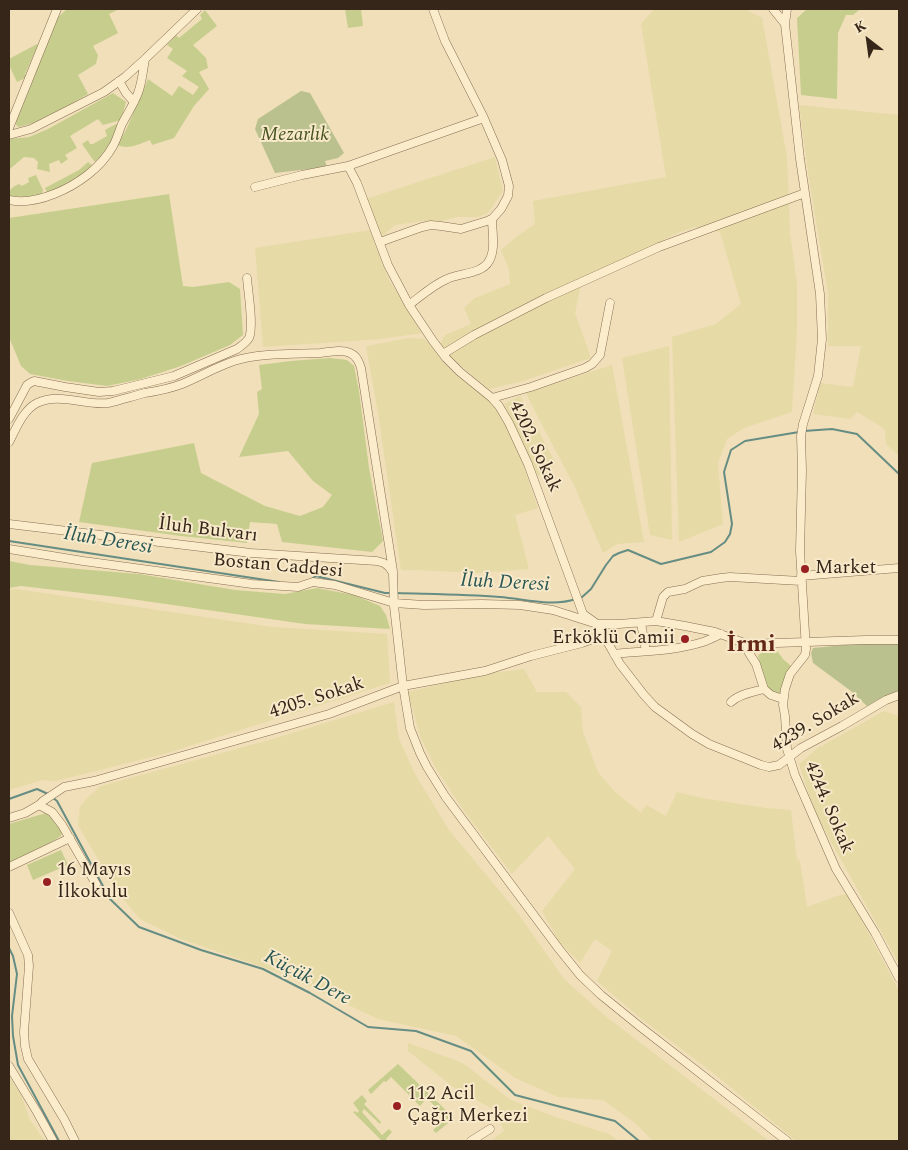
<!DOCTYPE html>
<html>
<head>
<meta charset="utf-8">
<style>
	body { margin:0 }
	#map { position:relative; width:908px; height:1150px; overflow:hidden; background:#f0dfb9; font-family:Spectral,serif }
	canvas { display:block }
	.frame { position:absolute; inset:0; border:10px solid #352619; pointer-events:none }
	.north { position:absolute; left:843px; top:15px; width:50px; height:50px; -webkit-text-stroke:4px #f7e9c9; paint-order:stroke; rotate:330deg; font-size:14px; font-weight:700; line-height:20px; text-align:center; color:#352619 }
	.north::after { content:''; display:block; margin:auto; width:18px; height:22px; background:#352619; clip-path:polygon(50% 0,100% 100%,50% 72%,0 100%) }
</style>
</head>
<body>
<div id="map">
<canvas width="908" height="1150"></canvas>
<div class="frame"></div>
<div class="north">K</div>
</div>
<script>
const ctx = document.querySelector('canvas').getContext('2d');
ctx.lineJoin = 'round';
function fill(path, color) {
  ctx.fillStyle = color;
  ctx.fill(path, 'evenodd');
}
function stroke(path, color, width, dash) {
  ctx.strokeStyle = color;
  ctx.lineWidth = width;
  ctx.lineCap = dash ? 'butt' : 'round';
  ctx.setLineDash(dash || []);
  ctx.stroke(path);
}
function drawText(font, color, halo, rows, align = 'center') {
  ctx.font = font + ' Spectral,serif';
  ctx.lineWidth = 4;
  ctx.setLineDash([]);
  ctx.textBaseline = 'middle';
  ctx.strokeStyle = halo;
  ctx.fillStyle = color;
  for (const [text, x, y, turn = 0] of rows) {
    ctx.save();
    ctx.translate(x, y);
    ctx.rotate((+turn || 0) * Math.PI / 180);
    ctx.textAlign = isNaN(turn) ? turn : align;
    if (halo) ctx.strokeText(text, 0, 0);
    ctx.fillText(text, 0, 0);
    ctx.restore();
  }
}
const farmland = new Path2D(`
	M654 9H745L762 18 787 157 790 234 797 283V330L792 412 744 428 727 439 718 463 723 524 679 542 672 337 716 324 741 304 720 232 695 227 677 233 612 267 582 279 575 313 591 358 523 381 489 389 456 362 440 344 445 335 471 324 464 308 475 298 510 284 509 269 501 250 516 237 535 224 533 201 666 177 641 24Z
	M799 105 899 115V456L886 444 885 429 857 412 850 419 813 414 820 383 853 387 861 346H828V293L809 179Z
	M495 157 503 191 488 213 478 217H456L438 222 423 221 395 225 382 236 366 199Z
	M370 230 388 278 422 333 381 339 263 347 255 248Z
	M409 338 424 339 432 346 456 373 487 398 504 420 524 467 538 508 515 515 529 569 477 573 415 570H401L378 413 366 346Z
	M669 346 672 540 650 535 622 358Z
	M612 365 644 542 617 544 603 553 574 485 541 423 526 393Z
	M520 396 556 464 538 476 504 404Z
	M16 589 272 627 387 634 390 683 164 754 56 781 42 780 9 790V590Z
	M524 669 537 692H566L581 707 583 732 598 772 614 791 641 813 646 805 666 816 677 792 702 798 766 808 791 810 797 860 800 861 807 907 840 895 848 894 899 991V1141H796L713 1073 639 1017 597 981 612 951 595 939 580 963 558 940 542 911 575 869 548 836 512 874 464 811 435 767 420 736 408 692 478 675Z
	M394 702 399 739 415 774 449 830 517 912 564 979 604 1015 769 1141H653L635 1123 603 1100 558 1097 515 1078 456 1036 378 1019 283 974 181 939 140 919 124 900 113 885 78 825 80 807 87 798 101 786 269 740Z
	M884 711 899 716V964L815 813 799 764 818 748Z
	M408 1043 455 1060 464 1064 511 1100 553 1116 609 1134 619 1141H491L504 1131 495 1110 457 1090 408 1051Z
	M9 1076 22 1097 30 1120 45 1141H9Z`);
const green = new Path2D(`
	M67 9H119L109 14 118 33 93 46 98 55 96 64 78 75 88 94 44 120 19 127 17 126 15 122 41 59 57 18Z
	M345 9H361L363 26 348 28Z
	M807 9H859V10L853 15H846L838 33 837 99 801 95 797 18Z
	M205 10 217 26 193 45 206 58 208 68 199 72 209 89 194 106 174 138 152 145 150 140C139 144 129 150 117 145L126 130 148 79 172 96 179 86 193 95 199 87 182 76 187 71 167 58 173 49 167 45 176 35 179 38 202 19 200 15Z
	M37 44 38 45 25 74 27 77 17 82 9 65V59Z
	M113 93 126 102 121 120 103 125 98 119 70 136 77 148 65 155 68 159 61 164 59 160 49 164 50 172 37 169 38 162 34 158 24 157 10 169H9V139L29 137 48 129Z
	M116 124 120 125C114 138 106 151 96 161H94L82 144 88 140 90 144H93L107 136 105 130Z
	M88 162 92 165C82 179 63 186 48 194L45 188 79 170Z
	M36 175 43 190 42 195 33 197 9 196C9 188 13 187 19 184L22 186 29 182 28 178Z
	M169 194 183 286 193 287 229 282 240 289 243 335 230 345 181 366 141 379 107 386 68 381 30 374 21 366 9 337V218Z
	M330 358 347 360 354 366 359 391 369 468 383 541 372 552 282 542 277 524 250 522 247 543 181 536 79 522 92 463 194 443 201 473 265 506 300 516 323 507 332 495 313 481 288 451 239 457 259 414 257 392 262 389 259 365 291 361Z
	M9 561 30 565 139 574 235 590 285 594 317 588 354 595 380 606 386 615 390 629 305 624 117 597 21 586 9 588Z
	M773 650 778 652 783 659 791 666 786 677 782 690 780 694 776 695C764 688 762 669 758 656L762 652Z
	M46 813 52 817 62 833 61 836 42 848 9 863V824Z
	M61 850 68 865 33 880 27 865Z
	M398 1064 454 1118 436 1133 433 1130 446 1118 427 1098 420 1106 391 1077 386 1082 384 1081 371 1094 368 1090Z
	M362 1095 367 1101 364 1104 381 1122 380 1124 364 1109 362 1112 382 1135 389 1129 392 1132 386 1139 388 1141H382L353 1112 355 1111 357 1113 359 1111 353 1103Z`);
const cemetery = new Path2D(`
	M301 91 310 93 344 153 338 158 325 161 327 167 275 173 255 129 258 119Z
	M877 642 899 643V691L885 696 867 706 851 691 813 663 811 653 813 648Z`);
const stream = new Path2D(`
	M804 431 832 429 857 434 899 474
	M9 541 279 582
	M310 580 316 576 385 593H392
	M397 593C431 594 466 594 500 597 525 599 552 607 576 599
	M581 598 591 589 606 565 613 556 619 553 628 550 661 564 711 552 725 542 730 534 732 524 724 472 731 450 745 441 799 432
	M52 797 57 801 110 899 139 927 201 950 263 969 310 993 368 1027 416 1031 471 1051 515 1095 615 1121 639 1141
	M9 799 37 789 48 794
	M9 948 13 956 17 974 12 1016 13 1036 18 1065 59 1141`);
const minor = new Path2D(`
	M773 9 785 24 787 9
	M785 24 800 159 820 294 822 339 818 376 803 424 801 436 802 470 800 551 806 649 805 655 790 674 785 689 783 705 785 716 787 749 795 775 836 869 875 933 899 978
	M119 81 126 93 134 102
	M9 128 57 9
	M9 135 31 129 104 92 125 77 145 59 197 9
	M348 166 357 183 388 265 409 305 433 341 446 358 460 372 492 398 499 406 509 423 528 464 583 614 597 624 620 664 644 695 655 707 692 734 709 744 761 765 769 767 779 765 801 748 842 726 886 700 899 695
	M255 187 302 175 348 166 484 118
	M9 200C24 203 39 200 54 194 77 185 101 168 113 146 117 139 119 131 122 124 127 114 134 104 138 93 142 83 143 70 145 59
	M380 242 422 227 431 225 441 226 461 229 487 221 492 219 501 209 508 196 509 186 502 160 483 116 445 41 433 9
	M409 305C421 296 433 285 447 279 460 273 482 274 489 261 496 250 492 231 492 219
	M443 354 474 335 546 298 659 247 805 193
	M492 398 531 387 585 368 592 364 600 355 610 303
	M9 419 27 385 30 383 34 381 65 387 99 392 113 391 174 376 237 349C241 346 246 343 249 338 254 326 248 292 247 278
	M9 442C16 429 23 410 37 403 59 392 86 406 108 403 121 400 133 396 145 393 158 391 169 389 182 384 199 377 216 367 234 361 257 353 295 354 320 353 329 352 342 349 350 353 357 356 359 362 361 368L393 571
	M9 524 251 553 377 561 384 563 389 567 393 573 394 606 403 686 410 728 420 753 427 767 445 796 559 949 580 975 601 995 638 1025 787 1141
	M9 549 83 561 252 584 298 587 313 582 335 585 394 603 424 605 482 604 520 605 553 610 597 624H619L656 621 685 626 715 632 747 644 866 640H899
	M801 576 899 568
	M656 621 663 597 668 592 685 589 702 581 721 578 730 577 801 581
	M641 623 646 651
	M747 644 749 653 756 664 764 689 771 695 783 699
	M614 654C643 651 675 651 703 642 709 640 715 637 721 634
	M731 702C739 694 753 692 764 689
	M39 805 52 812 62 825 96 884
	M9 818 25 813 39 805 43 801 64 787 94 781 329 714 403 686 485 671 531 656 582 643 604 635
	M9 867 70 838
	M9 913 28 955 29 966 24 1032 25 1046 28 1059 64 1119 75 1141
	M9 1066 37 1112 53 1141
	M471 1141 490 1129`);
const markers = [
	[805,569,5,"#992022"],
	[685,639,5,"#992022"],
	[47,882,5,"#992022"],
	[397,1106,5,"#992022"]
];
const parkNames = [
	["Mezarlık",295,136]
];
const streetNames = [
	["4202. Sokak",534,447,65],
	["İluh Bulvarı",208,531,7],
	["Bostan Caddesi",278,567,5],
	["4205. Sokak",317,699,-18],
	["4239. Sokak",816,723,-31],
	["4244. Sokak",828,808,67]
];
const poiNames = [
	["Market",815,569],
	["Erköklü Camii",675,639,"right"],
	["16 Mayıs",57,871],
	["İlkokulu",57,893],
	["112 Acil",407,1095],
	["Çağrı Merkezi",407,1117]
];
const waterNames = [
	["İluh Deresi",108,542,9],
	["İluh Deresi",505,584,3],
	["Küçük Dere",307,979,28]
];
const districtNames = [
	["İrmi",751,646]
];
fill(farmland, '#e6dba6');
fill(green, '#c7ce8d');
fill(cemetery, '#bbc18e');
stroke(stream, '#668d83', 2);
stroke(minor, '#876e53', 9);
stroke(minor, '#fbeccc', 8);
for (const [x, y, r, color] of markers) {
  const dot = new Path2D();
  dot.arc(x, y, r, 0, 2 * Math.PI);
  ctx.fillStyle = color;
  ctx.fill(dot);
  stroke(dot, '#f7e9c9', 2);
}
drawText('italic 19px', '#46521f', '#f7e9c9', parkNames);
drawText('19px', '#352619', '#f7e9c9', streetNames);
drawText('19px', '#352619', '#f7e9c9', poiNames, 'left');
drawText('italic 20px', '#275552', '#f7e9c9', waterNames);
drawText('bold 24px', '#632617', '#f7e9c9', districtNames);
</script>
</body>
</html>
